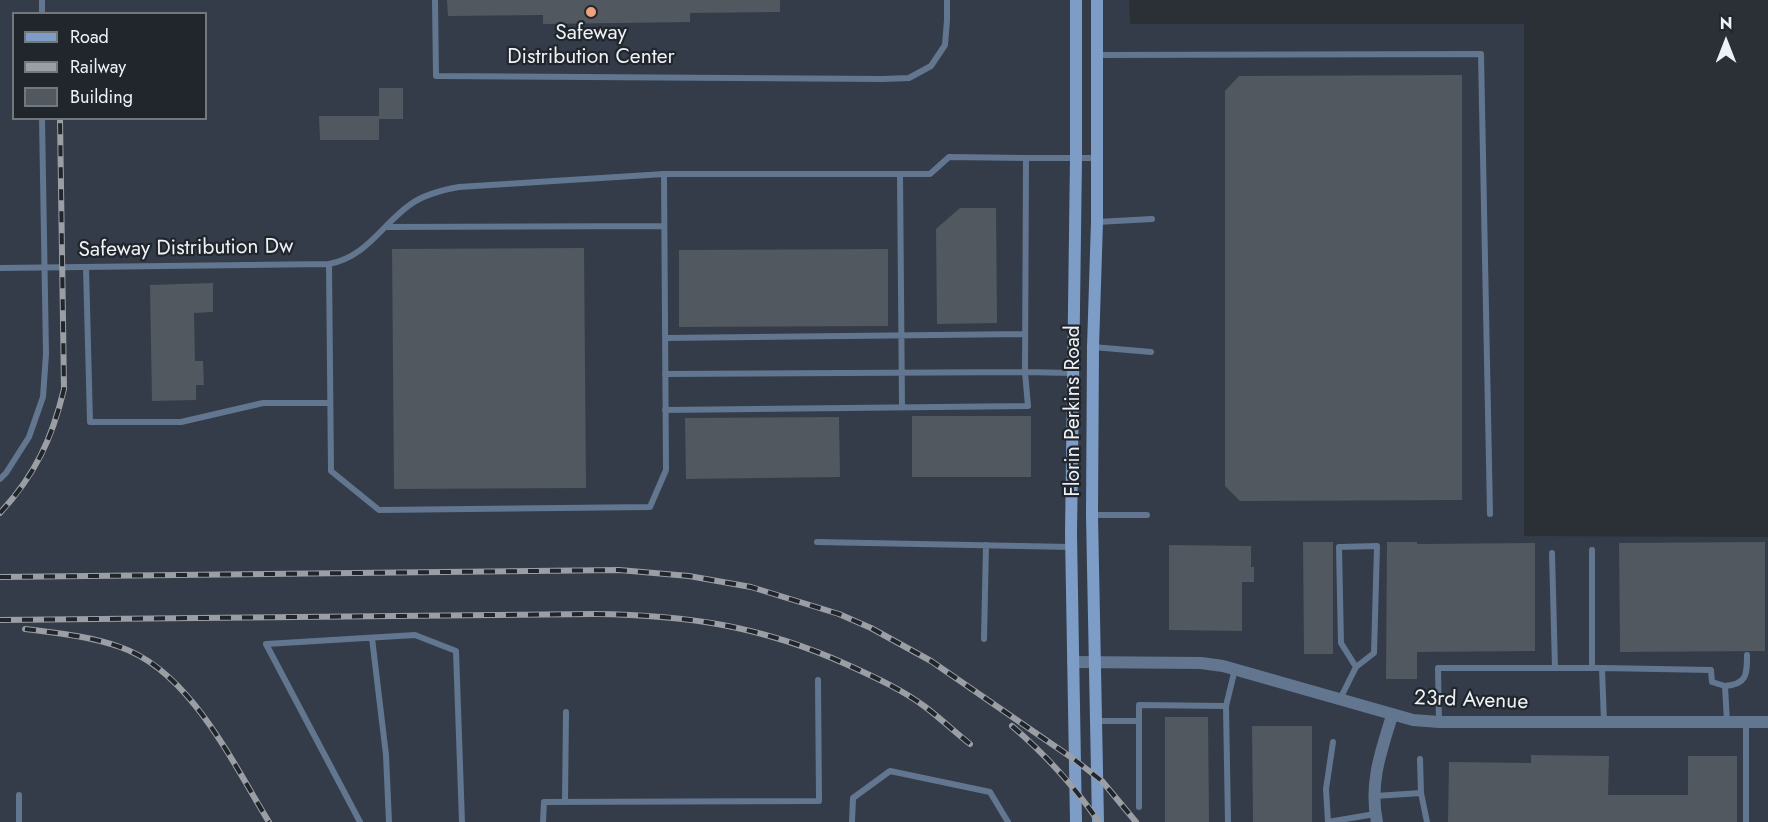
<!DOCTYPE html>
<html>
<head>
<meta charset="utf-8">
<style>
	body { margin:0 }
	#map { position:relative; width:1768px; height:822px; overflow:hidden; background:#2b3037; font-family:Jost,sans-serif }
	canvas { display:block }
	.legend { position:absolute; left:12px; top:12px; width:195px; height:108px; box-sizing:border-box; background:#21262d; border:2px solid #73787d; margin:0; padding:8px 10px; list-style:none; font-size:18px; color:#eef2f6 }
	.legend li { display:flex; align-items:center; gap:12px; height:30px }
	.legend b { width:30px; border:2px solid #73787d }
	.north { position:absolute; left:1696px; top:12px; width:60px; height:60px; -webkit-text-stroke:4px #21262d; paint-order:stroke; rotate:0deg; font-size:16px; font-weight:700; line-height:24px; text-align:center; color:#eef2f6 }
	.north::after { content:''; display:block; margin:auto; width:21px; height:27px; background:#eef2f6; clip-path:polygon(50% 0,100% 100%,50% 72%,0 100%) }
</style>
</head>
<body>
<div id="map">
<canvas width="1768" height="822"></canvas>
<ul class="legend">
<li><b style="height:8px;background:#7d9dc7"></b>Road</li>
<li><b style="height:8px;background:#9b9fa5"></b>Railway</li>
<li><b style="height:16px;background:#52585f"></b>Building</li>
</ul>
<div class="north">N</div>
</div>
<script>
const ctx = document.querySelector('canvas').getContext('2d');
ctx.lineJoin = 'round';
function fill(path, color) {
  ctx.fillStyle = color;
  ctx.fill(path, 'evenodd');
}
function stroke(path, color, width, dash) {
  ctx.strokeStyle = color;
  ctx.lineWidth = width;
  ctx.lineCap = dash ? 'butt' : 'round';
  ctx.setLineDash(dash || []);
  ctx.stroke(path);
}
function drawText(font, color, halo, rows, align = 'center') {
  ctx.font = font + ' Jost,sans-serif';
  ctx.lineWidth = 4.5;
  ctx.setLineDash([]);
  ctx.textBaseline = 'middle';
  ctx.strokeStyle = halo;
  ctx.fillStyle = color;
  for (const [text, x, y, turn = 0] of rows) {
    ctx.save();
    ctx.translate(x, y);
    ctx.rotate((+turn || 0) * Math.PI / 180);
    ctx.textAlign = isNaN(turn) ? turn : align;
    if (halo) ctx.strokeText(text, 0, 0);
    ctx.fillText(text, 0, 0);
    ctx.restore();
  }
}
const built = new Path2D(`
	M0 0H1129L1130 24H1524V536L1768 537V822H0ZM14 14H206V118H14Z`);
const building = new Path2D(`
	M447 0H780V12L690 13V22L543 24V15L448 16Z
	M1462 75V500L1240 501 1225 486V91L1239 76Z
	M379 88H403V119H379Z
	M319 116H379V140H320Z
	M960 208H996L997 323 937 324 936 229Z
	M584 248 586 488 394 489 392 249Z
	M888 249V326L679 327V250Z
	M213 283V312L194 313 195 361H203L204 385H196V400L152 401 150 285Z
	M912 416H1031V477H912Z
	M839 417 840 477 686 479 685 418Z
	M1303 542H1333V654H1304Z
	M1387 542H1417V544L1535 543V651L1417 652V679H1386Z
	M1765 542V651L1620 652 1619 543Z
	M1169 545 1251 546V567H1254V582H1242V631L1169 630Z
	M1165 717H1208L1209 822H1165Z
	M1252 726H1312V822H1253Z
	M1531 755 1609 756 1608 795H1688V756H1737V822H1448L1449 762 1531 763Z`);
const lane = new Path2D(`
	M42 0V14
	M435 0 436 76 883 79 909 78 931 66 945 45 947 20V0
	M1097 55 1481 54 1490 514
	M1026 158H1096
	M664 174 666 470 650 507 379 510 331 471 329 264C367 257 382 224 411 204 425 194 442 190 459 187L664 174H930L949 157 1026 158 1025 372 1072 373
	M900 174 902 407
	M1097 222 1152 219
	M387 227 664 226
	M86 267 90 422H181L263 403H329
	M0 268 329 264
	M665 338 1025 334
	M1093 347 1151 352
	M665 374 1025 372 1028 406 665 410
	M0 479 6 473 29 437 43 397 46 354 42 118
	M1092 515H1147
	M817 542 1071 547
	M1592 550V668
	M1552 553 1555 668
	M372 638 386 755 389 822
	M984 639 986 545
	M1725 686C1747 684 1747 675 1747 655
	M1340 699 1356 667 1374 653 1377 546 1339 547 1341 643 1356 667
	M1096 721H1139
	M1439 722 1438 668H1602
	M1604 722 1602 668 1711 670 1712 682 1725 686 1727 722
	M1746 722V822
	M1420 759 1421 793 1427 822
	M1375 796 1421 793
	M565 801 566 712
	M1139 807V705L1226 706
	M19 822V795
	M360 822 266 644 415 635 456 651 462 822
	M543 822 544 802 819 801 818 680
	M852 822 853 798 890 771 990 792 1008 822
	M1228 822 1226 706 1235 669
	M1328 822 1326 789 1333 742
	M1328 822 1375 814`);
const street = new Path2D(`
	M1073 662 1201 663 1223 666 1413 720 1439 722H1768
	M1377 822C1369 784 1381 751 1392 716`);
const secondary = new Path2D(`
	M1076 0V158L1071 534 1076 822
	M1097 0V222L1093 347 1092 515 1098 822`);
const rail = new Path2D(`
	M0 513C35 475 52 439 64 389L60 118
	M0 577 619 570 689 576 751 587 839 614 871 628 931 661 1075 760 1102 781 1136 822
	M0 620 594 614C688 615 762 626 848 665 874 677 901 689 924 706 940 718 955 732 970 744
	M25 629C57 633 89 636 120 647 190 671 232 762 269 822
	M1012 726C1046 755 1074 786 1099 822`);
const markers = [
	[591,12,6,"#f1a17d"]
];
const poiNames = [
	["Safeway",591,34],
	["Distribution Center",591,58]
];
const streetNames = [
	["Safeway Distribution Dw",186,249,-1],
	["Florin Perkins Road",1074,411,-90],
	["23rd Avenue",1471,701,2]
];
fill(built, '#333c48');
fill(building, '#52585f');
stroke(lane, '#627690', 6);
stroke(street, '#627690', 12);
stroke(secondary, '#7d9dc7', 12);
stroke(rail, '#9b9fa5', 6);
stroke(rail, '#21262d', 4, [11]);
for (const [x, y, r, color] of markers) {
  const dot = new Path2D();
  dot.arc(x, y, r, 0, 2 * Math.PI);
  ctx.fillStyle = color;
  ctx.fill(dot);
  stroke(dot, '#21262d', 2);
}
drawText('21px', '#eef2f6', '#21262d', poiNames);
drawText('21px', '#eef2f6', '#21262d', streetNames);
</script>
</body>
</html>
